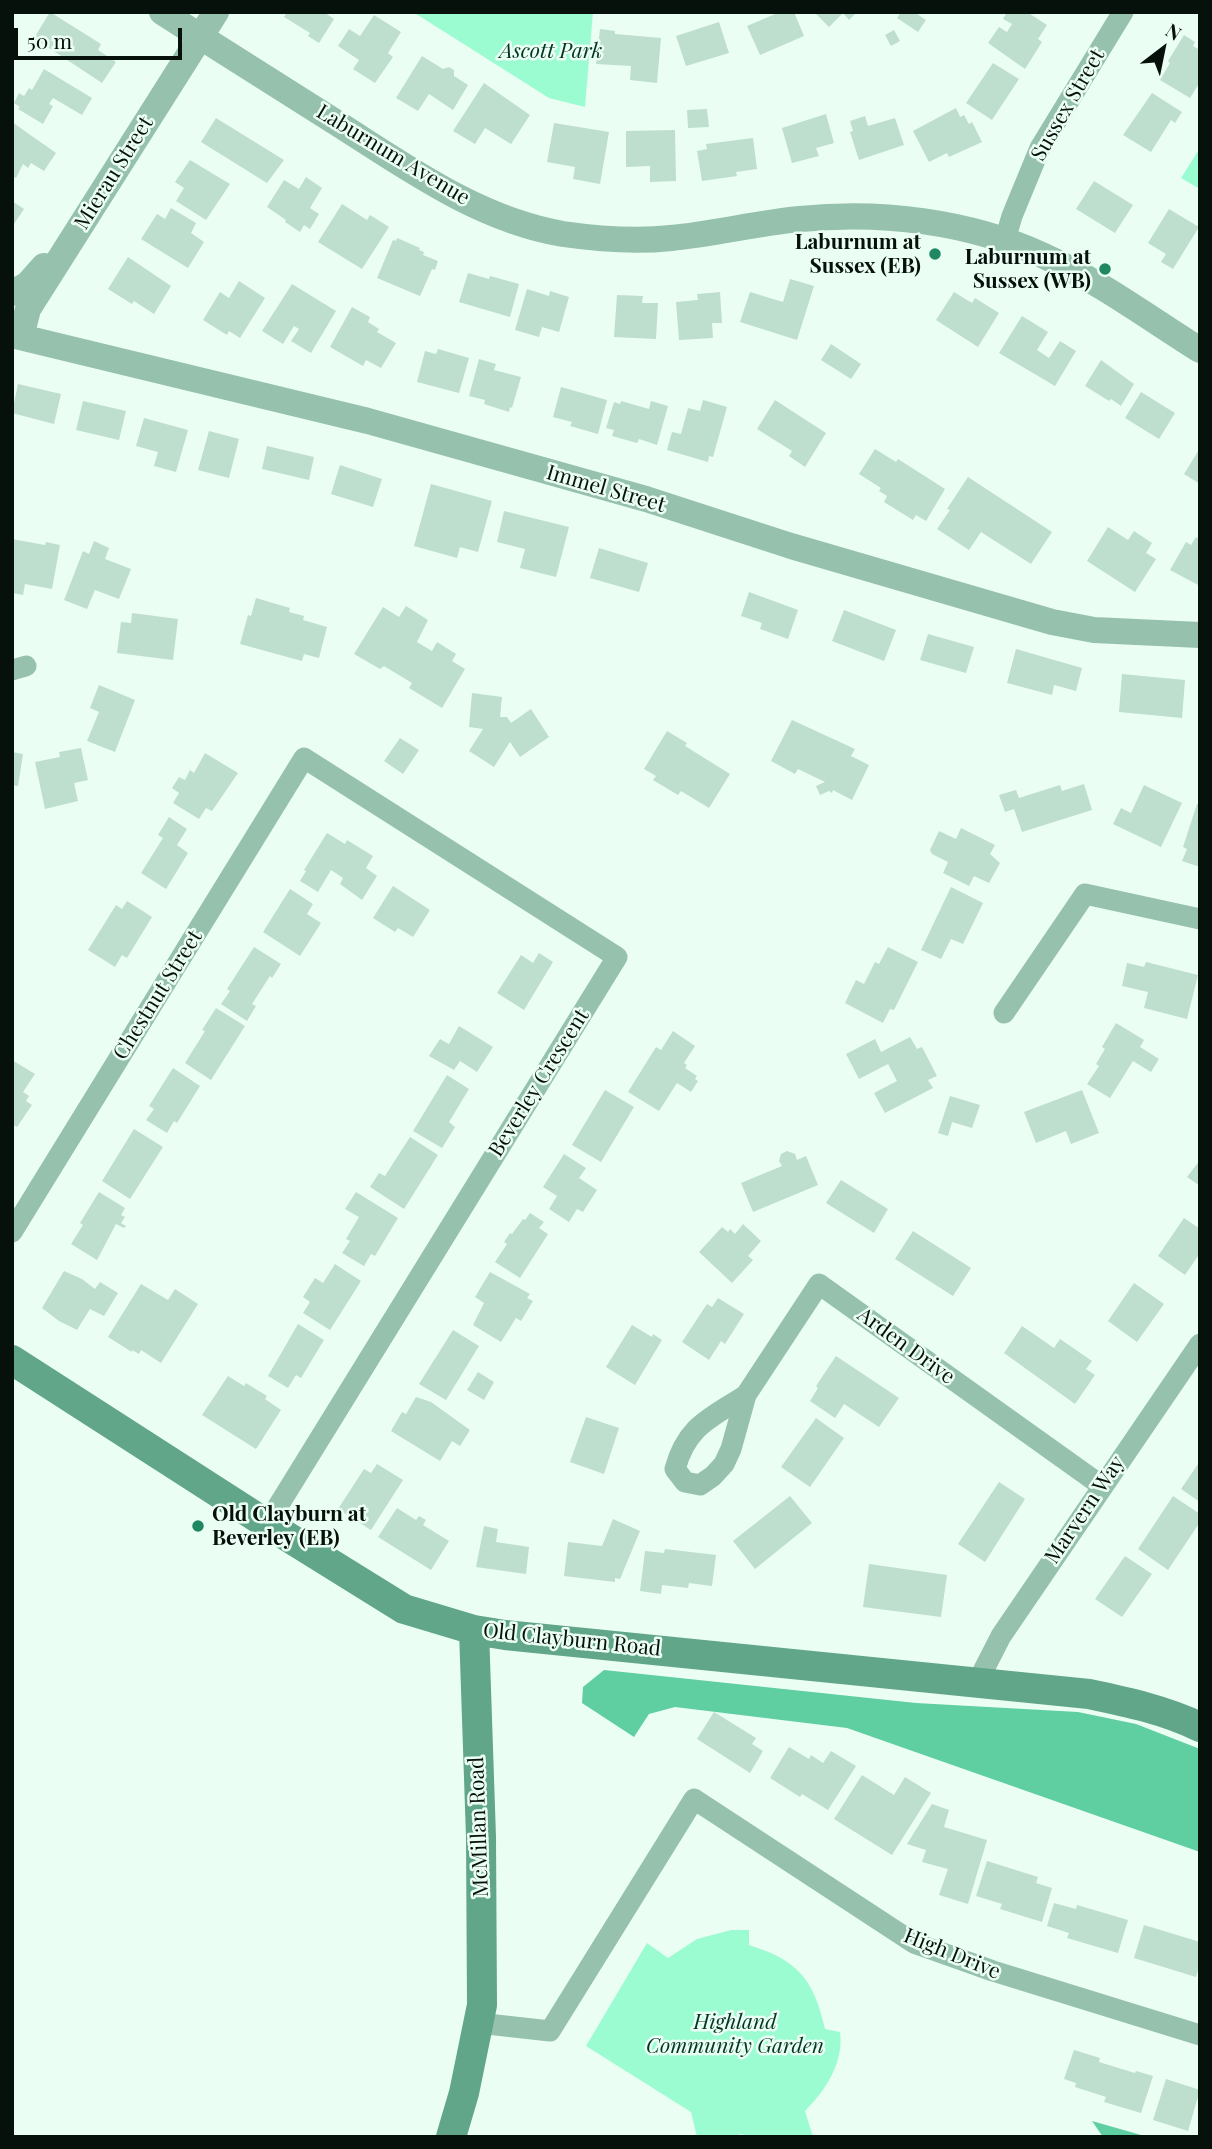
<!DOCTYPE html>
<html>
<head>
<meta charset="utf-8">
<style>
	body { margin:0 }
	#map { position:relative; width:1212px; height:2149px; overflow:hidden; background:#ebfef4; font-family:"Playfair Display",serif }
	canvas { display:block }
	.frame { position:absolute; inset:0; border:14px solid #06110c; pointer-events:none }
	.north { position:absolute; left:1128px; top:14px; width:70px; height:70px; -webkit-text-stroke:5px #ebfef4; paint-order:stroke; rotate:32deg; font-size:19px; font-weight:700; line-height:28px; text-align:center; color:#06110c }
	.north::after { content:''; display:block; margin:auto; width:24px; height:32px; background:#06110c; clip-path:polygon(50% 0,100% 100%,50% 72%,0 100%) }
	.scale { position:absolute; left:14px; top:28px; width:168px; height:32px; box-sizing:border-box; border:4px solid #06110c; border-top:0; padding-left:9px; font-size:21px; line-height:24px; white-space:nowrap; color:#06110c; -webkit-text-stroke:5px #ebfef4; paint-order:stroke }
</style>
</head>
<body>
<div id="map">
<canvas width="1212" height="2149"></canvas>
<div class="frame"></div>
<div class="north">N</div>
<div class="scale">50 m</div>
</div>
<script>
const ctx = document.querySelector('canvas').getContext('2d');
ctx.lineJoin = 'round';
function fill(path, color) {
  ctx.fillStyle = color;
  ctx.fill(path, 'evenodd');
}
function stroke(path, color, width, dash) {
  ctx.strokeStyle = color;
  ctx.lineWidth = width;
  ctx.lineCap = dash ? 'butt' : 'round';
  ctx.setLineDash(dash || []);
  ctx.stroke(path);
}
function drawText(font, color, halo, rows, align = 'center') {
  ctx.font = font + ' "Playfair Display",serif';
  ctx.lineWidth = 5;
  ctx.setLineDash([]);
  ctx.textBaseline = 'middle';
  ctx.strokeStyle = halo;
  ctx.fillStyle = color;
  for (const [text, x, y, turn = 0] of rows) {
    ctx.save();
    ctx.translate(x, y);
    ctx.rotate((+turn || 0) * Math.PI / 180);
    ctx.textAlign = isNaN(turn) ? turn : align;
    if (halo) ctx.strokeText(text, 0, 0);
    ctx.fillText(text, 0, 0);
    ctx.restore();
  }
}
const green = new Path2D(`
	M413 12H593L585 107 549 98Z
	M1200 148V189L1181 178Z
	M731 1930H749V1945C798 1960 814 1980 825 2029L840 2032C844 2062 826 2090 805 2111L813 2137H758L740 2134 735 2137H697L691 2112 586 2046 647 1943 668 1958 697 1939Z`);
const forest = new Path2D(`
	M604 1670 916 1703 1078 1712 1136 1724 1200 1749V1852L847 1728 675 1707 649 1714 634 1737 582 1703 583 1687Z
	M1092 2121 1148 2137H1103Z`);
const building = new Path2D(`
	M50 12 101 44 98 50 116 62 102 83 34 38Z
	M287 12H324L334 19 319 43 308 36 310 33 284 17Z
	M780 12H794L804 36 760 55 747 26Z
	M814 12H857L849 20 843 13 829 27Z
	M901 12H914L926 20 918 32 897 18Z
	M1007 12H1027L1047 25 1038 39 1042 42 1025 69 988 43 999 27 1007 32 1012 24 1003 19Z
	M374 15 401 32 388 53 393 57 375 83 353 69 359 60 338 46 349 29 360 36Z
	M719 22 729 53 686 66 676 36Z
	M600 29 615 31V34L661 38 657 83 630 80 631 66 596 64Z
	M894 30 900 41 891 46 885 35Z
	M1184 35 1195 42 1193 46 1200 50V82L1190 98 1160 80 1170 63 1168 61Z
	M422 56 443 69 449 67 454 70V76L468 85 453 110 429 94 418 111 396 98Z
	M993 63 1019 79 992 120 966 103Z
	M44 69 92 98 82 115 53 98 49 104 53 106 43 124 18 109 20 107 14 103 19 93 24 96 29 88 32 90Z
	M484 83 530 115 511 144 485 128 475 144 453 131Z
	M1152 93 1182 112 1175 123 1171 120 1151 152 1123 135Z
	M956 108 960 117 964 115 969 124 972 122 982 142 949 157 947 153 929 162 913 131Z
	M707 109 709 127 688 128 687 110Z
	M826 114 834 143 816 148 819 156 792 163 782 128Z
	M865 116 868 126 895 118 904 145 859 160 850 132 853 131 850 121Z
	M216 118 284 160 267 183 201 142Z
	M12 122 56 153 44 171 31 163 28 168 23 164 16 178 12 176Z
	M554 123 609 132 600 184 573 179 575 167 547 162Z
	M675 130 676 181 650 182V166L626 167V131Z
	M753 138 757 169 736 172 737 176 702 181 697 151 707 149 706 144Z
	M190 160 230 184 206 220 176 201 184 188 175 182Z
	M306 177 322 188 310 208 319 214 310 229 304 225 300 232 285 222 286 220 267 207 284 180 299 189Z
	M1094 181 1133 205 1115 233 1076 209Z
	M12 201 24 209 12 227Z
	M342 204 367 220 370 215 389 227 362 269 318 242Z
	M171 208 196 223 191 233 204 242 188 268 141 239 157 214 165 219Z
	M1169 209 1199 227 1173 269 1161 262 1166 254 1148 243Z
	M397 238 420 248 419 250 424 252 423 255 438 261 435 270 432 269 420 296 377 278 393 240 396 241Z
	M128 257 171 286 154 314 134 301 132 304 108 289Z
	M468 273 489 279 490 276 519 284 510 317 459 302Z
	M790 279 814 286 797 340 740 322 750 292 783 302Z
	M239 281 265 298 240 338 229 331 227 335 203 320 220 292 229 298Z
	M292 284 336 311 311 353 291 341 299 329 294 326 283 344 262 331Z
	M527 289 549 296 550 291 569 297 559 332 542 327 539 337 515 330Z
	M720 292 722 323H712L713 338 679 340 676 302 698 300 697 294Z
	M954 292 972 303 975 298 999 313 978 347 936 320Z
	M617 295 643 296 642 303H658L656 339 614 337Z
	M352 307 370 317 368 322 379 329 377 332 396 343 381 368 366 360 363 366 330 347Z
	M1022 316 1048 332 1037 350 1049 358 1060 341 1076 351 1055 386 999 353Z
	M831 344 861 364 851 379 821 360Z
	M438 349 469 358 459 393 417 382 425 351 436 354Z
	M479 359 496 364 494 370 521 377 512 408 510 407 509 412 484 404 485 400 469 396Z
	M1101 360 1134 384 1121 406 1111 399 1109 401 1085 386Z
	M18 384 61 394 54 424 12 413Z
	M561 387 607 400 598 434 570 426 572 422 553 417Z
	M1141 392 1175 413 1159 439 1125 418Z
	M703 400 727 407 713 457 709 456 708 462 667 450 672 432 681 434 688 408 700 411Z
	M775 400 826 433 805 467 789 456 792 451 757 429Z
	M83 401 126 411 119 440 76 430Z
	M621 401 649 409 651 401 668 406 657 445 639 439 637 443 612 436 614 430 606 428 614 402 620 404Z
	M144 418 188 430 176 472 154 466 158 452 136 446Z
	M209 431 239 439 229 478 198 470Z
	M267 446 314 457 309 480 262 469Z
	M1200 448V484L1184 474Z
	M875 449 896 462 898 459 945 489 926 521 916 515 913 520 884 502 887 496 879 491 881 488 859 474Z
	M340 465 382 479 373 507 331 494Z
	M968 477 1052 532 1031 564 981 532 969 550 937 529 950 510 947 509Z
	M431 484 492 501 478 552 460 547 457 558 414 546Z
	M504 511 569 527 556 577 520 568 525 549 497 542Z
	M1108 527 1128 540 1134 531 1152 543 1146 553 1156 559 1135 592 1087 561Z
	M1196 537 1200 539V586L1170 570 1186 542 1191 545Z
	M12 539 45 545 46 542 60 545 52 589 25 584 23 595 12 593Z
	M94 541 109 548 105 559 131 569 119 599 95 590 87 609 64 600 83 551 89 554Z
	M599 548 648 563 639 592 590 578Z
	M749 592 798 610 788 639 760 629 762 623 741 616Z
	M256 598 290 608 289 612 304 616 303 620 327 627 319 658 304 654 302 661 240 644 248 615 251 616Z
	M406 606 428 620 417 642 432 651 437 642 456 654 452 661 465 669 442 708 409 688 412 683 384 666 380 669 354 654 383 607 399 617Z
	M844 610 896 630 884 661 832 641Z
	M132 613 178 619 173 660 117 653 121 622 131 623Z
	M928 634 974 647 966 673 920 660Z
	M1016 649 1082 668 1076 691 1054 685 1052 695 1007 683Z
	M1122 674 1185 680 1182 718 1119 712Z
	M99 685 135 700 115 752 87 741 99 712 90 708Z
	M472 693 502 697 500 717H507L511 723 531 709 549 737 520 757 510 742 494 767 469 751 483 729 469 727Z
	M792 720 855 749 851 756 869 765 852 800 833 790 832 793 829 791 820 795 816 786 825 782 798 769 795 774 771 761Z
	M667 731 687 743 685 746 730 774 709 808 681 791 678 795 653 780 656 776 644 769Z
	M400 738 419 750 403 774 384 761Z
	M81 748 88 780 74 783 78 801 45 809 35 762 60 757 59 752Z
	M12 752 23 754 18 786 12 785Z
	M205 753 238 773 212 811 206 808 199 819 173 803 179 793 172 788 179 777 185 780 190 770 194 773Z
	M1084 784 1092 810 1022 832 1014 809 1005 812 999 795 1016 790 1019 798 1060 785 1062 791Z
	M1144 785 1182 803 1161 847 1113 824 1121 808 1131 813Z
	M1197 804 1200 805V867L1182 861 1187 849 1183 847Z
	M169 817 187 829 177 845 188 853 166 889 141 873 163 838 158 835Z
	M961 828 995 845 990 854 1000 863 989 883 974 876 969 886 943 873 948 862 932 854 930 850 939 831 956 839Z
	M327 833 345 844 347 840 373 856 366 868 377 876 362 900 340 884 343 878 331 870 318 892 300 881 306 871 304 870Z
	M393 886 430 910 413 937 398 928 395 932 373 918Z
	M951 887 983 903 963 944 951 939 941 959 921 950Z
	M290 889 313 904 307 914 321 923 300 956 263 932Z
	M127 901 152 917 127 958 122 955 115 967 88 950 116 905 122 909Z
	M254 947 281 964 272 978 270 976 252 1004 256 1006 247 1021 221 1004 230 991 227 989Z
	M888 947 918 962 894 1010 890 1009 883 1023 845 1003 856 980 864 984 875 962 879 964Z
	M539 953 553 962 524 1010 497 993 521 955 533 963Z
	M1146 962 1198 975 1187 1019 1144 1008 1148 992 1122 986 1127 963 1144 967Z
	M216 1008 245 1026 211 1080 185 1063 205 1031 202 1030Z
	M1116 1023 1144 1040 1140 1047 1159 1059 1151 1072 1133 1061 1110 1098 1087 1084 1099 1066 1096 1064 1105 1049 1102 1047Z
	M459 1026 493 1047 477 1072 460 1061 454 1070 429 1056 440 1039 449 1044Z
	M673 1031 695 1046 684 1063 687 1065 685 1068 697 1076 695 1079 698 1081 691 1092 677 1083 659 1111 628 1092 656 1047 661 1050Z
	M910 1037 917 1049 922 1047 937 1076 928 1080 933 1088 885 1113 874 1093 897 1081 888 1064 859 1079 846 1054 875 1039 881 1052Z
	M12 1060 35 1074 23 1092 29 1096 26 1101 32 1105 17 1127 12 1124Z
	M173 1068 200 1086 177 1123 174 1121 167 1133 146 1120 154 1109 149 1106Z
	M447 1075 469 1089 449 1122 455 1127 442 1148 413 1131Z
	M605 1090 634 1107 601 1162 572 1145Z
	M1082 1090 1099 1133 1071 1144 1066 1131 1036 1143 1024 1112Z
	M950 1096 980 1105 972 1128 952 1122 948 1136 938 1133Z
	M134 1129 163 1147 130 1199 102 1181Z
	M410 1137 438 1155 404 1209 370 1187 379 1173 385 1176Z
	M787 1151 795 1154 797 1160 806 1156 818 1185 753 1212 741 1183 782 1166 779 1161 781 1154Z
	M564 1154 586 1168 579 1178 597 1190 583 1212 577 1209 569 1222 549 1209 557 1196 543 1187Z
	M1200 1160V1186L1187 1177Z
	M841 1180 888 1209 874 1233 826 1203Z
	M99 1192 125 1208 121 1215 125 1217 121 1223 126 1226 124 1228 116 1224 97 1260 71 1244 83 1225 80 1223Z
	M356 1192 398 1218 375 1256 371 1254 364 1266 342 1253 350 1241 346 1239 359 1217 345 1209Z
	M530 1213 544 1222 539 1228 548 1234 520 1278 495 1262 507 1244 504 1242 510 1233 512 1234 523 1219 525 1220Z
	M1184 1218 1200 1229V1253L1185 1275 1158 1256Z
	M743 1224 761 1241 748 1256 753 1260 732 1283 699 1252 722 1227 728 1232 730 1229 735 1234Z
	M913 1231 971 1268 953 1296 895 1259Z
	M335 1264 361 1281 330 1330 303 1313 310 1302 303 1297 315 1278 323 1283Z
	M64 1271 82 1279 95 1289 100 1282 118 1293 104 1316 90 1309 77 1330 59 1321 42 1308Z
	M490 1272 530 1294 527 1298 533 1301 521 1321 516 1318 501 1342 473 1325 484 1303 475 1297Z
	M1134 1283 1164 1304 1137 1342 1108 1321Z
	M141 1284 168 1300 175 1289 198 1304 161 1363 141 1350 139 1354 132 1350V1352L108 1337Z
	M718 1298 744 1314 725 1344 721 1341 709 1360 682 1342 707 1304 712 1307Z
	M298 1324 324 1340 301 1378 296 1375 288 1388 268 1376Z
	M632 1325 652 1337 653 1334 662 1340 635 1385 606 1367Z
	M1022 1326 1054 1348 1060 1339 1092 1361 1086 1369 1095 1375 1075 1404 1004 1353Z
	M453 1330 479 1346 446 1400 419 1384Z
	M836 1356 899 1398 879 1427 844 1404 835 1418 810 1401 818 1388 816 1386Z
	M478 1372 494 1382 484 1400 467 1390Z
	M228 1376 244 1386 246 1383 267 1396 265 1399 281 1410 256 1449 202 1415Z
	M416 1397 431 1402 470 1430 460 1446 452 1441 440 1461 391 1431 402 1412 406 1414Z
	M586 1417 619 1428 604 1474 570 1462Z
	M816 1418 844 1438 810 1487 781 1467Z
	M1200 1461V1502L1181 1489Z
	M377 1464 403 1480 371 1530 338 1509 364 1469 371 1473Z
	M999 1482 1025 1499 985 1562 958 1544Z
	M790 1496 812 1523 755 1569 733 1541Z
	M1173 1496 1200 1514V1522L1168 1570 1138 1549Z
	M397 1508 416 1520 419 1516 426 1520 423 1525 449 1541 431 1570 378 1537Z
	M613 1519 640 1531 620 1579 615 1578V1582L564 1576 568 1542 602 1546Z
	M484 1526 498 1529 496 1542 529 1547 526 1574 476 1567Z
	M665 1549 716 1555 712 1586 689 1583 688 1588 662 1585 661 1594 640 1591 645 1551 664 1553Z
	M1125 1556 1152 1574 1122 1617 1095 1599Z
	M869 1564 947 1575 941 1617 863 1607Z
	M714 1712 756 1738 752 1744 763 1751 750 1773 697 1739Z
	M789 1747 809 1759 811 1755 823 1763 831 1751 856 1766 828 1810 802 1794 800 1797 770 1778Z
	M862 1775 894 1795 905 1777 931 1793 892 1855 834 1819Z
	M932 1804 949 1810 944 1827 987 1840 968 1904 939 1895 948 1869 922 1862 926 1850 907 1844Z
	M987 1861 1038 1877 1036 1883 1052 1888 1042 1922 1000 1909 1002 1904 976 1896Z
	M1054 1903 1076 1909 1077 1905 1128 1920 1118 1953 1067 1938 1069 1933 1047 1926Z
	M1144 1925 1200 1942V1963L1196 1977 1134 1958Z
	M1074 2050 1100 2058 1099 2062 1135 2073 1136 2071 1153 2076 1141 2113 1104 2102 1106 2097 1075 2087 1076 2083 1064 2079Z
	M1166 2079 1200 2090 1188 2131 1153 2120Z`);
const minor = new Path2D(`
	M1005 240 1012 216 1040 148 1123 12
	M12 670 26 666
	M1004 1013 1085 894 1200 919
	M12 1232 304 758 617 957 267 1524
	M746 1395C711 1418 687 1425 675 1469L685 1482 700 1485 713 1476 724 1464 731 1449 746 1395 819 1284 1102 1486
	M978 1681 1001 1636 1200 1344
	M478 2023 550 2031 694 1799 914 1943 993 1971 1200 2035`);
const tertiary = new Path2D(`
	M162 12C221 50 280 87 340 125 409 169 480 220 563 234 598 239 635 242 671 238 714 234 757 223 800 219 881 211 969 221 1044 256 1099 281 1149 318 1200 350
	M12 293 28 284 44 266
	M12 335 368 421 646 499 791 546 1052 622 1094 630 1200 635
	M21 337 28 309 216 12`);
const secondary = new Path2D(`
	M12 1360 267 1524 404 1609 474 1630 505 1635 1089 1694C1127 1702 1165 1710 1200 1727
	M451 2137 464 2093 482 2005 481 1837 474 1630`);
const markers = [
	[935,254,7,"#1f8762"],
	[1105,269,7,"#1f8762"],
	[198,1526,7,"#1f8762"]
];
const parkNames = [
	["Ascott Park",551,51],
	["Highland",735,2022],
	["Community Garden",735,2046]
];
const streetNames = [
	["Sussex Street",1068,105,-60],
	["Laburnum Avenue",393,155,31],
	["Mierau Street",114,173,-58],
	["Immel Street",606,489,16],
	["Chestnut Street",158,995,-58],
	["Beverley Crescent",539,1083,-58],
	["Arden Drive",906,1346,36],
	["Marvern Way",1085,1510,-56],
	["Old Clayburn Road",572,1640,6],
	["McMillan Road",479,1827,-92],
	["High Drive",952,1954,22]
];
const poiNames = [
	["Laburnum at",921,242],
	["Sussex (EB)",921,266],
	["Laburnum at",1091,257],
	["Sussex (WB)",1091,281],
	["Old Clayburn at",212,1514,"left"],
	["Beverley (EB)",212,1538,"left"]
];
fill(green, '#9cfcd1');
fill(forest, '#5fcfa1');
fill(building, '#bedece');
stroke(minor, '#96c1ad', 21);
stroke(tertiary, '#96c1ad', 26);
stroke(secondary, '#61a688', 30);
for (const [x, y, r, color] of markers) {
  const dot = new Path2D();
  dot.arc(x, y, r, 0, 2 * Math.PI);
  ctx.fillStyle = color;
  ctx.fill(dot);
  stroke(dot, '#ebfef4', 2.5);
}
drawText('italic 21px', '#023624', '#ebfef4', parkNames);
drawText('21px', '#06110c', '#ebfef4', streetNames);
drawText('bold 21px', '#06110c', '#ebfef4', poiNames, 'right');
</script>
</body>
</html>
